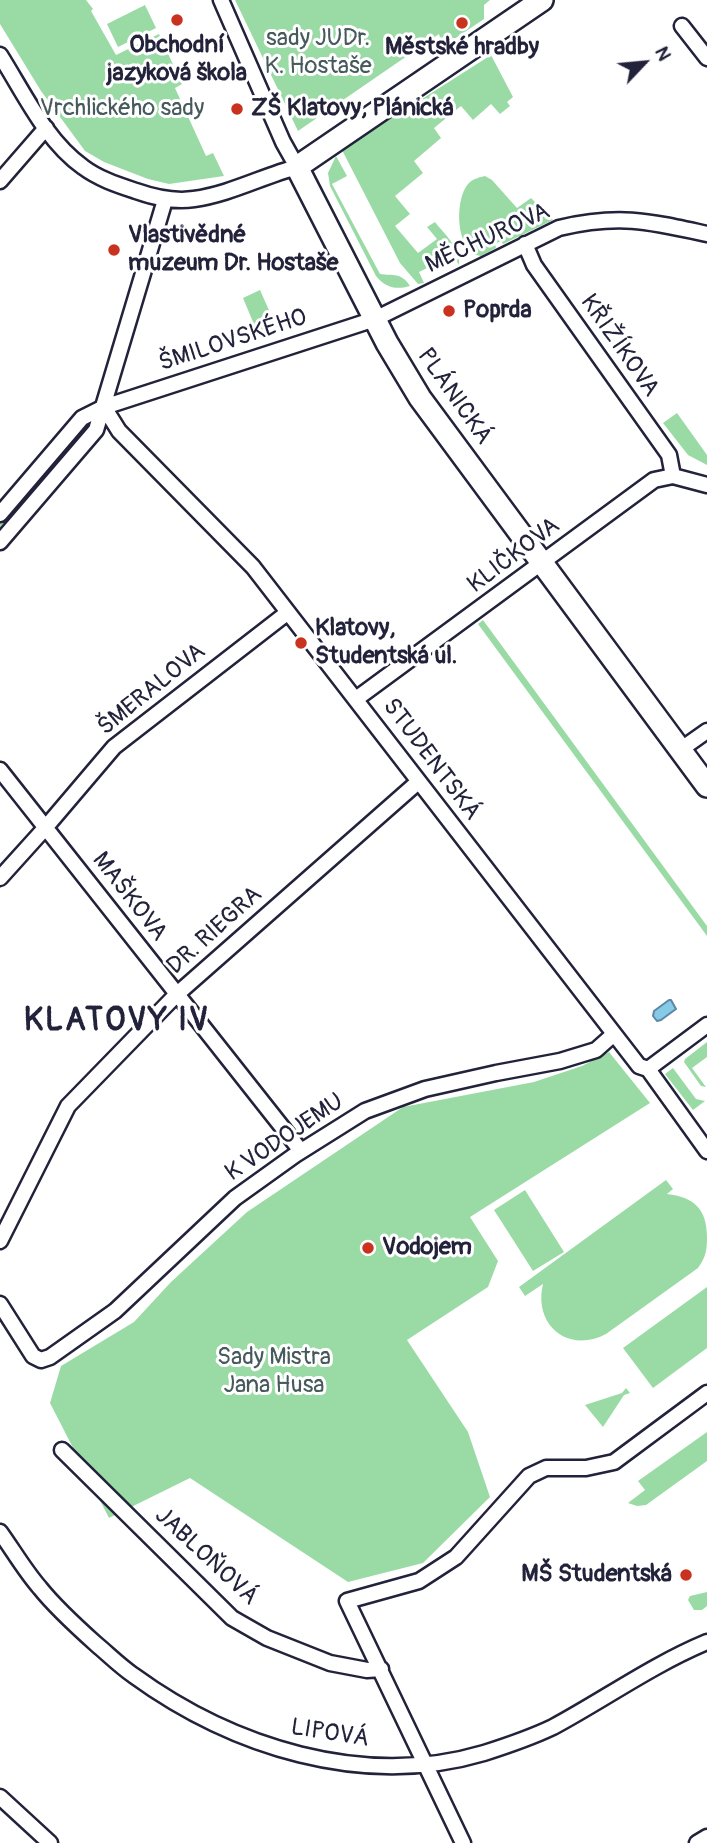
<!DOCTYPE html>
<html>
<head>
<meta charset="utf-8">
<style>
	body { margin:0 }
	#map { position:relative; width:707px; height:1843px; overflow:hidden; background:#fff; font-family:Pangolin,sans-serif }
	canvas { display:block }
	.north { position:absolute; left:609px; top:28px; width:70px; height:70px; -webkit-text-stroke:5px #fff; paint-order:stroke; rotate:64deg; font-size:19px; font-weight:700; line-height:28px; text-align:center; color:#22223b }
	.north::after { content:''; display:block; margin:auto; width:24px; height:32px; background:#22223b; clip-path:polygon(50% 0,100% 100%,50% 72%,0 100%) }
</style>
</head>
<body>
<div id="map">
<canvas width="707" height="1843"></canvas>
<div class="north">N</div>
</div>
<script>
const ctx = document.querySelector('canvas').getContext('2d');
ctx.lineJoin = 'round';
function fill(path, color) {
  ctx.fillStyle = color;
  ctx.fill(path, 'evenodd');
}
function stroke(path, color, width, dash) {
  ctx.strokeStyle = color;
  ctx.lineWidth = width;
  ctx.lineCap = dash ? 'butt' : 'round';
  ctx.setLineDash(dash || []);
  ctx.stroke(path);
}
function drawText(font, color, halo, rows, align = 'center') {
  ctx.font = font + ' Pangolin,sans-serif';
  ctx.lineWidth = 6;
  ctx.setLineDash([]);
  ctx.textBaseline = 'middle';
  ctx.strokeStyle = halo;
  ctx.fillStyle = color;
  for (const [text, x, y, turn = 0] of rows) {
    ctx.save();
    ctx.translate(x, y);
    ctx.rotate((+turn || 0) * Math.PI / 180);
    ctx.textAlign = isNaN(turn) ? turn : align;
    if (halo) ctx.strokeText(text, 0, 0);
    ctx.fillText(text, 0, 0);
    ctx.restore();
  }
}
const green = new Path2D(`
	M0 0H86L93 9 91 11 116 55 159 34 182 84 175 88 206 156 213 153 224 176 169 184 148 179 104 162 85 151 41 91 0 24Z
	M235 0H490L484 5V19L438 50 432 48H438L442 44 439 34 298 131Z
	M145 5 156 28 118 47 107 24Z
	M491 55 513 97 507 102 510 106 500 114 491 104 473 120 461 106 434 128 441 138 414 161 423 173 395 196 410 214 395 226 418 253 437 239 427 227 435 222C445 235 461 248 459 265L453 255 419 272 424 283 418 284 400 263 342 150Z
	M336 156 347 176 332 184 380 274C393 276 401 272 410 286 396 290 386 288 376 276L330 186 328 173Z
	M485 176 492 180 517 208 531 198 553 220 503 244 501 241 495 244 496 248 481 256C455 253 454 198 469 183 473 179 480 177 485 176Z
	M260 290 276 326 258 334 243 298Z
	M677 413 707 455V465L688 455 663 423Z
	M84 424 88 425 87 429 0 531V523Z
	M483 620 707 926V936L478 624Z
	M707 1042V1057L692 1068 706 1087 701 1086 684 1062 685 1059Z
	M609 1052 650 1103 470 1217 498 1261 488 1287 407 1340 468 1432 490 1497 423 1563 348 1582 190 1478 109 1518 50 1403 61 1366 134 1322 171 1282 247 1212 403 1107 534 1082 582 1066Z
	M673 1068 696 1099 705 1101 693 1110 665 1074Z
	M666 1180 673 1189 667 1194C694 1197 707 1209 707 1237 707 1250 706 1257 698 1268L606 1334C568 1354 533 1325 543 1284L525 1296 519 1287Z
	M525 1190 564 1252 533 1271 494 1210Z
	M707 1287V1348L653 1388 623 1348Z
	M626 1388 630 1393 624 1395 603 1427 585 1405 622 1393Z
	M707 1432V1461L646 1505 637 1506 628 1503 645 1490 638 1481Z
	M707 1592V1606L702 1610H694L688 1600 690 1596Z`);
const water = new Path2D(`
	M669 1000H671L676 1009 661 1020 657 1021 653 1016 654 1011Z`);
const minor = new Path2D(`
	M682 26 707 58
	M0 55C24 93 46 141 83 167 99 179 118 185 136 191 156 198 174 202 194 199 230 194 263 176 297 167L283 142 221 0
	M0 181 46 128
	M525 244 534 265 669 455 673 476
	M104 407 119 431 253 567 639 1066 648 1069 707 1151
	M0 514 82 418 104 407 375 319 559 228C619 214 648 221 707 234
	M0 542 96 430 165 200
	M356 699 654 480 673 476 707 485
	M680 750 707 731
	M0 770 301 1151
	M0 878 46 827 114 747 287 613
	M648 1069 707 1025
	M0 1241 68 1106 176 995 418 782
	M0 1304 33 1356 41 1360 50 1357 115 1311 235 1198 295 1155 365 1111 425 1089 496 1073 560 1061 596 1050 614 1034
	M62 1450 232 1618 267 1638 330 1663 367 1670 381 1669
	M0 1532C13 1550 25 1571 40 1588 56 1608 77 1627 96 1644 108 1654 120 1666 133 1675 232 1747 363 1789 484 1753 506 1746 532 1737 553 1727 605 1699 652 1665 707 1642
	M0 1797 50 1843
	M463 1843 347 1601 419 1581 456 1557 529 1476 546 1468H586L614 1462 707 1393
	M697 1843 707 1837`);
const secondary = new Path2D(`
	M542 0 297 167 387 343 420 398 707 786`);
const markers = [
	[177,20,7,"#c8321e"],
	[462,23,7,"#c8321e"],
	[237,109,7,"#c8321e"],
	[114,250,7,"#c8321e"],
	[449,311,7,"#c8321e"],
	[301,643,7,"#c8321e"],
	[368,1248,7,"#c8321e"],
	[686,1575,7,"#c8321e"]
];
const parkNames = [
	["sady JUDr.",318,39],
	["K. Hostaše",318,67],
	["Vrchlického sady",122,109],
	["Sady Mistra",274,1358],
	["Jana Husa",274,1386]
];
const poiNames = [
	["Obchodní",177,46,"center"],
	["jazyková škola",177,74,"center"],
	["Městské hradby",462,48,"center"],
	["ZŠ Klatovy, Plánická",251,109],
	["Vlastivědné",128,236],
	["muzeum Dr. Hostaše",128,264],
	["Poprda",463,311],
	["Klatovy,",315,629],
	["Studentská ul.",315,657],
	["Vodojem",382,1248],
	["MŠ Studentská",672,1575,"right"]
];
const streetNames = [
	["MĚCHUROVA",488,239,-25],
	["ŠMILOVSKÉHO",233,341,-18],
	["KŘIŽÍKOVA",619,346,55],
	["PLÁNICKÁ",454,397,55],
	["KLIČKOVA",514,556,-37],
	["ŠMERALOVA",152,690,-39],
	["STUDENTSKÁ",431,760,53],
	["MAŠKOVA",129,897,52],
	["DR. RIEGRA",215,931,-42],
	["K VODOJEMU",285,1138,-34],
	["JABLOŇOVÁ",206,1557,43],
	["LIPOVÁ",330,1734,9]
];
const districtNames = [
	["KLATOVY IV",117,1022]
];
fill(green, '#9adba5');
fill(water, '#85cae6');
stroke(water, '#5d87a2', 2);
stroke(minor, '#22223b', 19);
stroke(secondary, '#22223b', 26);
stroke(minor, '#fff', 14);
stroke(secondary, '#fff', 21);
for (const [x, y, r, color] of markers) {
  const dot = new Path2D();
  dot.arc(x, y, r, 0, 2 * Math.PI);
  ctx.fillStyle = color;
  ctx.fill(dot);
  stroke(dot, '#fff', 2.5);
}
drawText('24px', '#465a5b', '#fff', parkNames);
drawText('bold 24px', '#22223b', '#fff', poiNames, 'left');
drawText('24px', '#22223b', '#fff', streetNames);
ctx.letterSpacing = '2px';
drawText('bold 32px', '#22223b', '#fff', districtNames);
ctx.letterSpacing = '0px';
</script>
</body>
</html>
